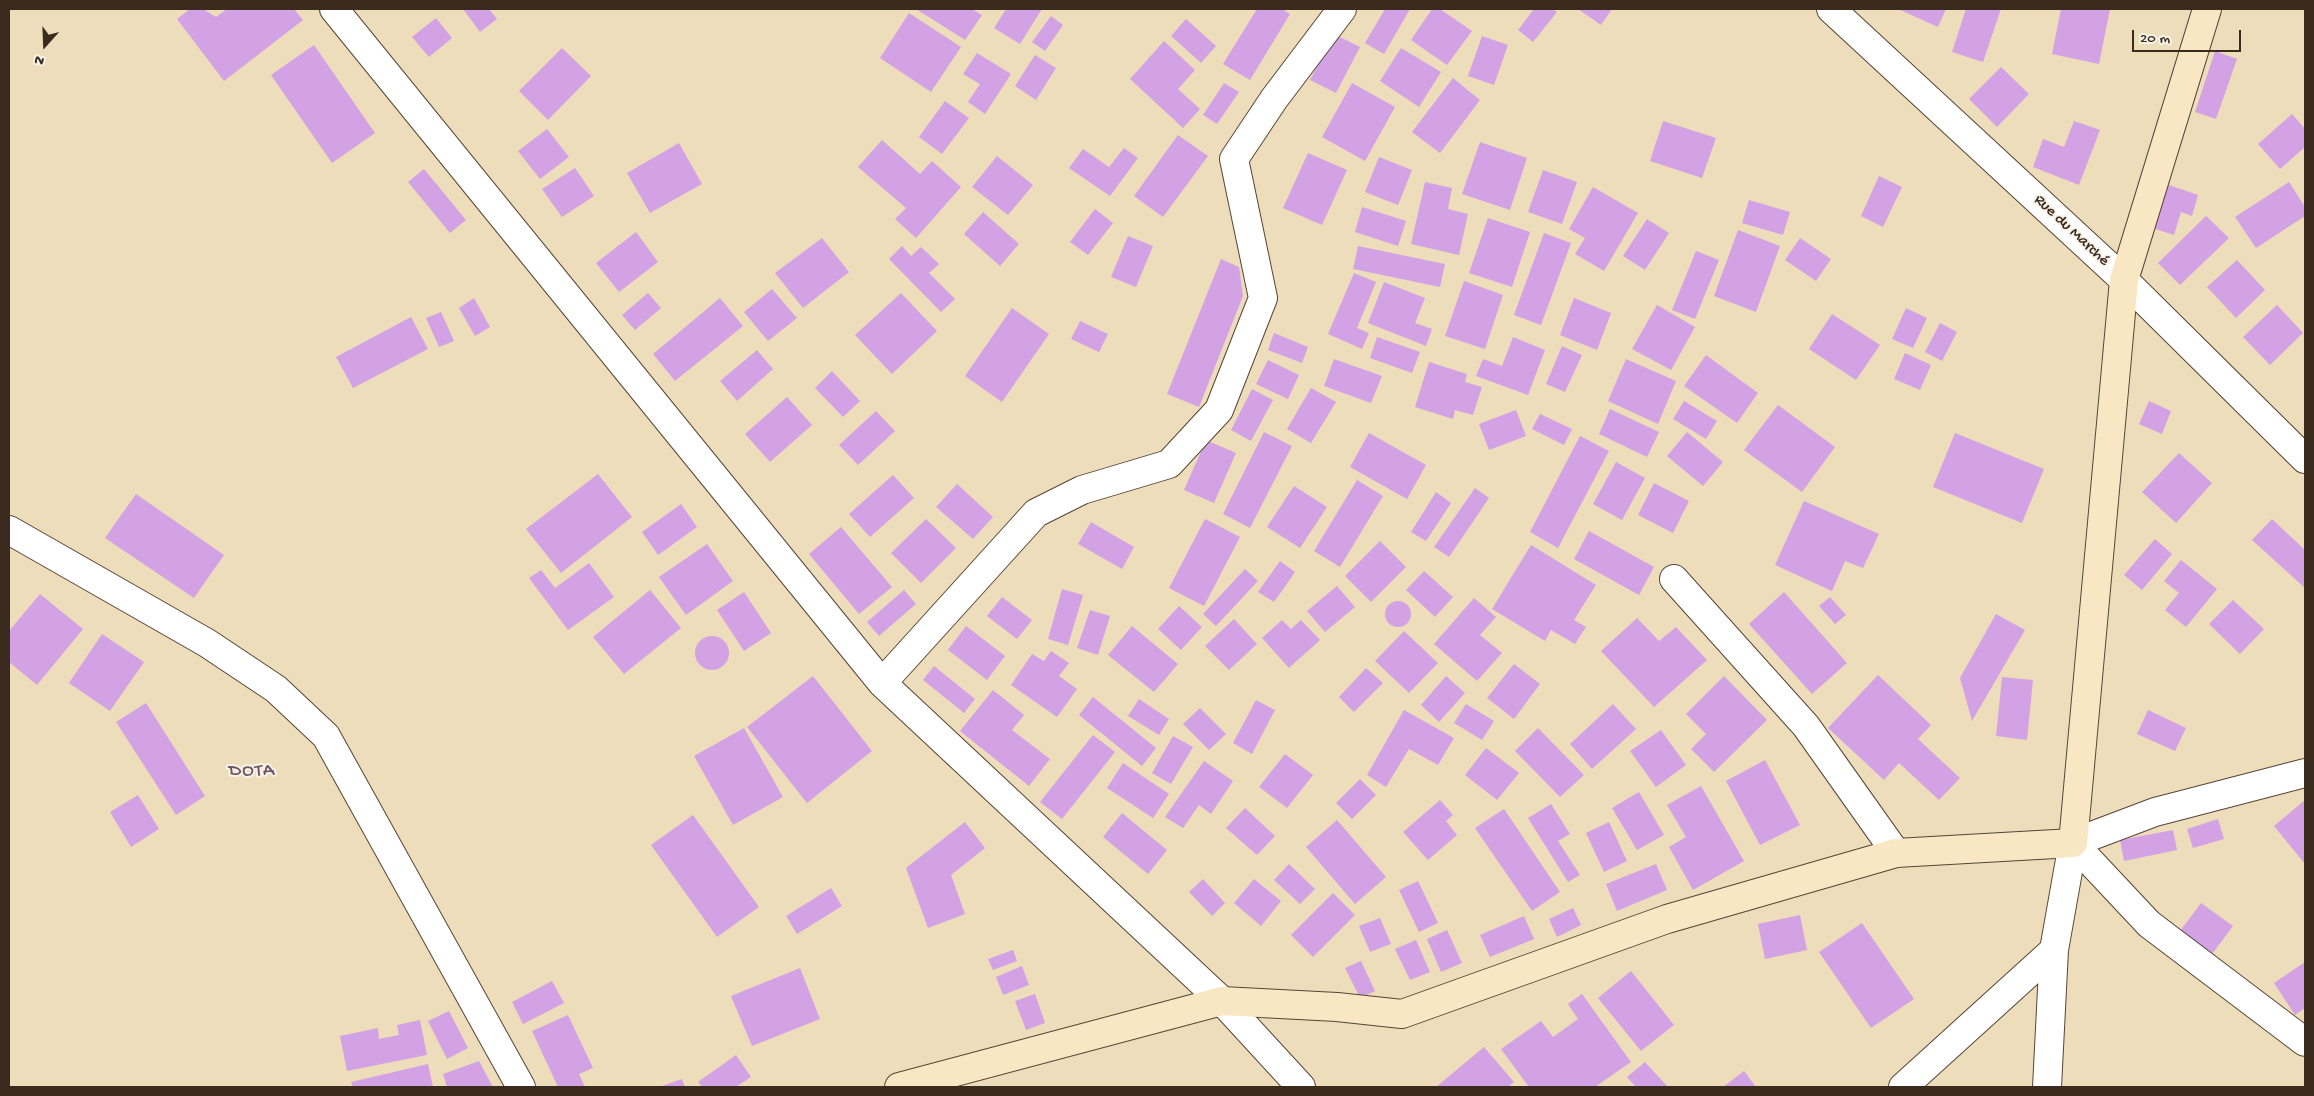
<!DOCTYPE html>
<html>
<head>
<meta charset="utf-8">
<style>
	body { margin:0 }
	#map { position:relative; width:2314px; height:1096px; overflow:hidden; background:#edddbb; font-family:"Gochi Hand",sans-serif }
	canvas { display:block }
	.frame { position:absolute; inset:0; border:10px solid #3b2a1e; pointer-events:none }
	.north { position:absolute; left:20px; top:20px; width:50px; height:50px; -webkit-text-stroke:4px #f7f3e8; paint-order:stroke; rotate:200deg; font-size:14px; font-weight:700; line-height:20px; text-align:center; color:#3b2a1e }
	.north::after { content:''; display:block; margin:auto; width:18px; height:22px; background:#3b2a1e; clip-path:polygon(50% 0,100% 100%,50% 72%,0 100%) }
	.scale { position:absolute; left:2132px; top:30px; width:109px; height:22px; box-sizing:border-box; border:2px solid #3b2a1e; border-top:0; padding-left:6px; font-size:15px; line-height:18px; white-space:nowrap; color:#3b2a1e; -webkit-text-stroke:4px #f7f3e8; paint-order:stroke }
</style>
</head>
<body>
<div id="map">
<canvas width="2314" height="1096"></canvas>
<div class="frame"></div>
<div class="north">N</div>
<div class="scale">20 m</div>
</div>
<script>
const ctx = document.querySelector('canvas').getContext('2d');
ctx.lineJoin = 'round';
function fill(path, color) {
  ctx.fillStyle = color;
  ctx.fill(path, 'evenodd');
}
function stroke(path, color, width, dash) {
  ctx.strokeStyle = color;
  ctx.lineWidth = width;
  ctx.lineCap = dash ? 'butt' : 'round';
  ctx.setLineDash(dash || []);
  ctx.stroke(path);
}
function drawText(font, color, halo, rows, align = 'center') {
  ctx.font = font + ' "Gochi Hand",sans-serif';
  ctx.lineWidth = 4;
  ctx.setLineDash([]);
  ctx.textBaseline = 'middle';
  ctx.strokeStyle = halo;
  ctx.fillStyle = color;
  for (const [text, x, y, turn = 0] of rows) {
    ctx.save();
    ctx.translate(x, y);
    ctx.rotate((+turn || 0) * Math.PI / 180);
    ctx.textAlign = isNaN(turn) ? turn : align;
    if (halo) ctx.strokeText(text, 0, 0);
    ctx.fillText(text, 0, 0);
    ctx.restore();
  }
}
const building = new Path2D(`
	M190 9H203L216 17 227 9H294L303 20 224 81 177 19Z
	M463 9H489L497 19 480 32Z
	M916 9H972L982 15 965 40Z
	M1006 9H1042L1020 44 994 28Z
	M1257 9H1282L1290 14 1250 80 1223 64Z
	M1385 9H1410L1384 54 1365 43Z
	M1432 9H1440L1472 31 1447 65 1411 40Z
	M1534 9H1552L1557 12 1533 42 1518 30Z
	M1578 9H1612L1601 25Z
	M1898 9H1946L1938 27Z
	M1966 9H2001L1983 62 1952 52Z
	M2061 9H2110L2099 64 2052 54Z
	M909 13 961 47 931 92 880 58Z
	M1051 16 1063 25 1045 51 1032 42Z
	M436 18 452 38 429 57 412 37Z
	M1186 19 1216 46 1201 63 1171 36Z
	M1334 34 1360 47 1336 93 1310 80Z
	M1482 36 1508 45 1494 85 1468 76Z
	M1164 41 1195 70 1178 89 1200 109 1183 128 1130 79Z
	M314 45 375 133 332 163 271 75Z
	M562 48 591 76 548 120 519 91Z
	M1401 48 1441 72 1419 107 1380 81Z
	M2215 51 2237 59 2216 119 2195 112Z
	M977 53 1011 74 985 114 968 102 980 84 963 74Z
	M1035 55 1056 68 1036 100 1015 86Z
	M2001 67 2029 94 1997 127 1969 99Z
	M1453 78 1480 100 1440 153 1412 132Z
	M1224 83 1239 92 1217 124 1203 115Z
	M1352 83 1395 107 1365 161 1322 137Z
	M945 101 969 118 942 154 919 137Z
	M2292 114 2305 129V147L2280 169 2258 144Z
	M1663 121 1716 138 1702 178 1650 161Z
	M2074 121 2100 130 2079 185 2033 167 2043 139 2064 147Z
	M547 129 569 157 540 179 518 151Z
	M1178 135 1208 156 1163 217 1134 196Z
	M882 140 920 174 932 161 961 187 916 238 895 219 906 208 858 167Z
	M1480 142 1527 158 1510 210 1462 194Z
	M679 143 702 184 650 213 627 173Z
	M1124 148 1138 158 1110 196 1069 168 1083 149 1109 167Z
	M1308 153 1347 170 1322 225 1283 208Z
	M997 156 1033 185 1008 215 972 187Z
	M1379 157 1412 170 1398 205 1365 192Z
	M575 168 594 196 562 217 542 189Z
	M424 169 466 220 450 233 408 182Z
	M1543 170 1577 182 1562 224 1528 212Z
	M1879 176 1902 187 1883 227 1861 216Z
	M1425 182 1452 188 1448 209 1468 214 1459 255 1411 244Z
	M2289 182 2305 207V216L2256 248 2235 217Z
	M2166 184 2198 195 2192 216 2181 212 2174 235 2152 228Z
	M1593 187 1638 213 1604 271 1575 254 1585 238 1569 229Z
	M1749 200 1790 212 1783 235 1742 223Z
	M1362 207 1406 221 1398 246 1355 232Z
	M1095 209 1113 223 1088 255 1070 242Z
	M983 212 1019 244 1000 266 964 234Z
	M2206 216 2229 238 2180 285 2158 263Z
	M1488 218 1530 232 1512 287 1469 273Z
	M1647 219 1669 233 1645 270 1623 256Z
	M1738 230 1780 246 1756 312 1714 296Z
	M636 232 658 262 619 292 596 263Z
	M1544 233 1571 243 1541 325 1514 315Z
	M1128 236 1153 246 1136 287 1111 277Z
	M822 238 849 272 803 308 775 273Z
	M1800 238 1831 259 1816 281 1785 260Z
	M902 246 911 256 921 247 939 264 929 273 955 299 941 312 889 259Z
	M1358 246 1445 264 1440 287 1353 269Z
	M1696 251 1719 260 1695 319 1672 310Z
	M1221 259 1239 267 1243 296 1199 407 1167 394Z
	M2237 260 2265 290 2236 318 2207 287Z
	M1354 273 1376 282 1357 328 1369 333 1362 349 1328 334Z
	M1464 281 1503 295 1485 349 1445 336Z
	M1384 282 1425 298 1415 323 1432 329 1426 346 1368 323Z
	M772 289 797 318 768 341 744 312Z
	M648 293 661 308 635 330 622 315Z
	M901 293 937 331 892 374 855 335Z
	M474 298 490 327 475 336 459 308Z
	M720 298 743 326 675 381 653 354Z
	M1574 298 1611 313 1597 350 1560 335Z
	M1657 305 1695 327 1671 370 1632 349Z
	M2277 305 2303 333 2270 365 2243 337Z
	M1012 308 1049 334 1002 402 965 376Z
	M1906 308 1927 318 1913 348 1892 339Z
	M441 312 454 341 439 347 426 318Z
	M1832 314 1880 345 1856 380 1809 349Z
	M411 317 428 349 353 388 336 357Z
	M1080 321 1108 334 1099 352 1071 339Z
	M1940 323 1957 332 1942 361 1925 352Z
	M1274 333 1308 347 1302 363 1268 350Z
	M1377 337 1420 352 1412 373 1370 358Z
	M1513 337 1545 350 1528 395 1476 376 1483 359 1502 366Z
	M1562 346 1582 355 1565 392 1546 384Z
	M757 350 773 369 737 401 720 381Z
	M1905 353 1931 365 1920 390 1894 379Z
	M1706 355 1758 393 1737 423 1684 386Z
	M1334 359 1382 376 1371 403 1324 386Z
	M1626 359 1676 381 1658 424 1608 401Z
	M1268 360 1299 375 1288 399 1256 384Z
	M1429 362 1467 374 1465 382 1482 387 1473 415 1455 410 1453 419 1415 407Z
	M832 371 860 401 843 417 815 388Z
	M1311 388 1336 402 1311 443 1287 429Z
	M1252 389 1273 400 1251 441 1231 430Z
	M787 397 812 425 770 462 745 434Z
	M1684 401 1717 421 1706 439 1673 419Z
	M2149 401 2171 411 2162 434 2139 424Z
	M1778 405 1835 447 1802 492 1744 450Z
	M1610 409 1659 432 1647 457 1599 434Z
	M1516 410 1526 436 1489 450 1479 424Z
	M876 411 895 431 858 465 839 445Z
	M1540 414 1572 429 1564 445 1532 429Z
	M1264 432 1292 446 1250 528 1223 514Z
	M1687 432 1723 462 1703 486 1667 456Z
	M1369 433 1426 465 1407 499 1350 467Z
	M1955 433 2044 469 2022 523 1933 487Z
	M1580 436 1609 451 1558 548 1530 532Z
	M1206 440 1236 453 1214 503 1184 490Z
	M2179 453 2212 483 2176 523 2142 492Z
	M1616 462 1645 478 1622 520 1593 504Z
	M598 474 632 517 561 573 526 529Z
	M893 475 914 498 870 537 849 514Z
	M1357 480 1383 496 1340 567 1314 551Z
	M1654 483 1689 501 1673 533 1638 515Z
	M957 484 993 517 973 539 936 507Z
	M1294 486 1327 507 1300 548 1267 527Z
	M1475 488 1489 498 1449 557 1434 547Z
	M1436 492 1451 503 1426 541 1411 532Z
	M136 494 224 555 194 598 105 538Z
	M1804 501 1879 534 1863 568 1845 561 1832 591 1775 565Z
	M681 504 697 527 658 555 642 532Z
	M926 519 956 548 921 583 891 553Z
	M1205 519 1240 537 1204 606 1169 588Z
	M2272 519 2305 550V588L2252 540Z
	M1091 522 1134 547 1122 569 1078 544Z
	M841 527 892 587 859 614 809 554Z
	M1589 531 1654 567 1639 595 1574 559Z
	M2155 539 2172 554 2142 590 2124 575Z
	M1380 541 1406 567 1371 602 1345 576Z
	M707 544 733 581 686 615 659 577Z
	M1531 545 1596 585 1574 620 1586 627 1575 644 1551 630 1545 641 1492 609Z
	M2181 560 2217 589 2186 627 2165 610 2179 593 2164 581Z
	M1280 561 1295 572 1274 602 1258 592Z
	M589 563 614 597 568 630 529 578 541 570 555 588Z
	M1245 569 1258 581 1216 626 1203 614Z
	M1424 571 1453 597 1435 617 1406 590Z
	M1337 586 1355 607 1325 632 1307 611Z
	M1062 589 1083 595 1068 645 1048 639Z
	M650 590 681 628 624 674 593 637Z
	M904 590 916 604 879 636 867 622Z
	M744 592 771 633 744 651 717 610Z
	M1784 592 1847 663 1812 694 1749 624Z
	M40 594 83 629 37 685 9 662V631Z
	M1002 597 1032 620 1017 639 987 616Z
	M1830 597 1846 615 1835 624 1819 606Z
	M1474 598 1496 617 1480 635 1502 653 1477 681 1434 644Z
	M2233 600 2264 629 2240 654 2209 624Z
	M1385 614a13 13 0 1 1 26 0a13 13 0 1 1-26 0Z
	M1179 606 1202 627 1181 650 1158 629Z
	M1090 610 1110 616 1098 655 1077 648Z
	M1996 614 2025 630 1972 721 1960 678Z
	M1637 618 1659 641 1676 627 1707 660 1654 707 1601 651Z
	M1234 619 1257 644 1229 670 1205 646Z
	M1282 620 1291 629 1301 620 1320 640 1289 668 1262 638Z
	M966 626 1005 656 987 680 948 650Z
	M1132 626 1178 664 1154 692 1108 655Z
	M1404 631 1438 663 1409 693 1375 661Z
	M102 634 144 662 110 711 69 683Z
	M695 653a17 17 0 1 1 34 0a17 17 0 1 1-34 0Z
	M1051 651 1069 663 1059 676 1077 689 1057 717 1011 685 1032 654 1044 661Z
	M1514 664 1540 684 1514 719 1487 698Z
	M934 666 975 699 964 713 923 680Z
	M1366 668 1383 683 1354 712 1339 697Z
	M1878 675 1931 725 1918 739 1960 778 1939 800 1899 763 1884 780 1828 728Z
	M813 676 872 751 807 803 747 727Z
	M1446 676 1465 693 1439 722 1421 705Z
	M1724 676 1767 720 1714 772 1691 749 1706 734 1686 714Z
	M2002 677 2033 680 2027 740 1996 736Z
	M993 690 1024 715 1012 730 1050 759 1029 786 960 731Z
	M1093 697 1156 748 1142 766 1079 715Z
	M1139 699 1169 719 1159 735 1128 716Z
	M1256 700 1275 710 1252 754 1233 743Z
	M146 703 205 796 176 815 116 722Z
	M1466 704 1494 721 1482 740 1454 723Z
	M1613 704 1636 729 1592 769 1570 744Z
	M1200 708 1226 734 1209 750 1183 724Z
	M1404 710 1454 738 1438 765 1409 749 1386 787 1367 775Z
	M2148 710 2186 728 2175 751 2137 734Z
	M744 728 783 797 733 825 694 756Z
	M1538 728 1584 775 1560 797 1515 751Z
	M1661 730 1686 765 1656 787 1630 751Z
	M1093 735 1115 752 1062 819 1040 802Z
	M1173 736 1193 747 1171 784 1152 773Z
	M1486 748 1519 773 1497 800 1465 775Z
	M1285 754 1313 775 1287 808 1259 787Z
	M1765 760 1800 825 1760 845 1726 781Z
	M1204 761 1233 781 1211 814 1199 805 1183 828 1165 817Z
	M1123 763 1169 794 1153 818 1107 788Z
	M1360 779 1376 795 1352 819 1336 803Z
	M1701 786 1744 861 1693 890 1669 847 1686 837 1667 805Z
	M1639 792 1664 835 1637 850 1612 808Z
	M138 795 159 829 131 847 110 812Z
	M1440 800 1453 815 1446 821 1457 835 1428 860 1403 832Z
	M2305 800V864L2274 826Z
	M1551 804 1570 834 1558 841 1580 875 1568 882 1528 818Z
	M1245 808 1275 836 1257 855 1226 828Z
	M1504 809 1560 892 1532 911 1475 828Z
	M1122 813 1167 850 1148 874 1103 837Z
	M693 815 759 907 717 937 651 845Z
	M2218 819 2224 839 2193 848 2187 829Z
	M1337 820 1386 877 1355 904 1306 847Z
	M965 822 985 848 951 875 965 914 928 928 906 868Z
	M1609 822 1627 861 1604 872 1586 833Z
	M2173 830 2177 850 2124 861 2120 840Z
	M1289 864 1315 889 1300 904 1274 880Z
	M1656 864 1667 890 1617 911 1606 884Z
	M1203 879 1225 903 1212 916 1189 892Z
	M1254 879 1281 901 1261 926 1234 903Z
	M1418 881 1438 923 1419 932 1399 890Z
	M831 888 842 906 797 934 786 916Z
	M1333 893 1355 915 1313 957 1291 935Z
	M2201 903 2233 926 2212 954 2180 931Z
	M1573 908 1581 925 1557 937 1549 919Z
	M1800 915 1807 950 1765 959 1758 924Z
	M1524 916 1534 939 1490 957 1480 935Z
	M1380 918 1391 944 1370 952 1359 926Z
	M1862 923 1914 999 1871 1028 1819 952Z
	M1447 930 1462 963 1441 972 1427 939Z
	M1416 940 1430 972 1410 980 1395 949Z
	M1013 950 1017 961 993 970 988 959Z
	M1361 961 1375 991 1360 998 1345 968Z
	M2305 962V1008L2295 1015 2274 983Z
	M1022 966 1029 985 1003 995 996 977Z
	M800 968 820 1019 752 1046 731 996Z
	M1631 971 1674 1025 1641 1051 1598 998Z
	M552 981 564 1003 523 1024 512 1002Z
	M1035 994 1045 1023 1026 1030 1015 1001Z
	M1582 994 1631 1062 1595 1087H1529L1501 1049 1541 1021 1553 1037 1578 1019 1568 1004Z
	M449 1011 468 1048 447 1059 428 1021Z
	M568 1015 593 1068 579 1074 585 1087H558L532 1031Z
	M420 1020 427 1055 347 1071 340 1036 378 1028 379 1039 399 1035 397 1025Z
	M1484 1047 1514 1082 1508 1087H1436Z
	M736 1055 751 1077 736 1087H702L698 1082Z
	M479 1061 493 1087H447L443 1074Z
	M1645 1062 1668 1087H1636L1627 1077Z
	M428 1064 433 1087H353L351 1082Z
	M1744 1071 1756 1087H1723Z
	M682 1079 685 1087H659Z`);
const street = new Path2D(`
	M334 9 882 683 1222 1001 1301 1087
	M1831 9 2124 280 2305 459
	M9 530 207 643 276 689 326 736 521 1087
	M1674 579 1806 726 1896 853
	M882 683 1036 513 1082 490 1169 464 1219 410 1263 298 1234 159 1274 99 1342 9
	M2073 843 2149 924 2305 1042
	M2073 843 2155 812 2305 773
	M1903 1087 2054 950
	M2047 1087 2054 950 2073 843`);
const secondary = new Path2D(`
	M899 1087 1222 1001 1337 1007 1402 1014 1667 919 1896 853 2073 843 2124 280 2207 9`);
const streetNames = [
	["Rue du Marché",2071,231,43]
];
const quarterNames = [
	["DOTA",252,772]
];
fill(building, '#d3a2e4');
stroke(street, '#564536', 30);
stroke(secondary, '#564536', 30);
stroke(street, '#fff', 28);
stroke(secondary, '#f9e7c3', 28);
drawText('16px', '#3b2a1e', '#f7f3e8', streetNames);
ctx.letterSpacing = '1px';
drawText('19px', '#705463', '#f7f3e8', quarterNames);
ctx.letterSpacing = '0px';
</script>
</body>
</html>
